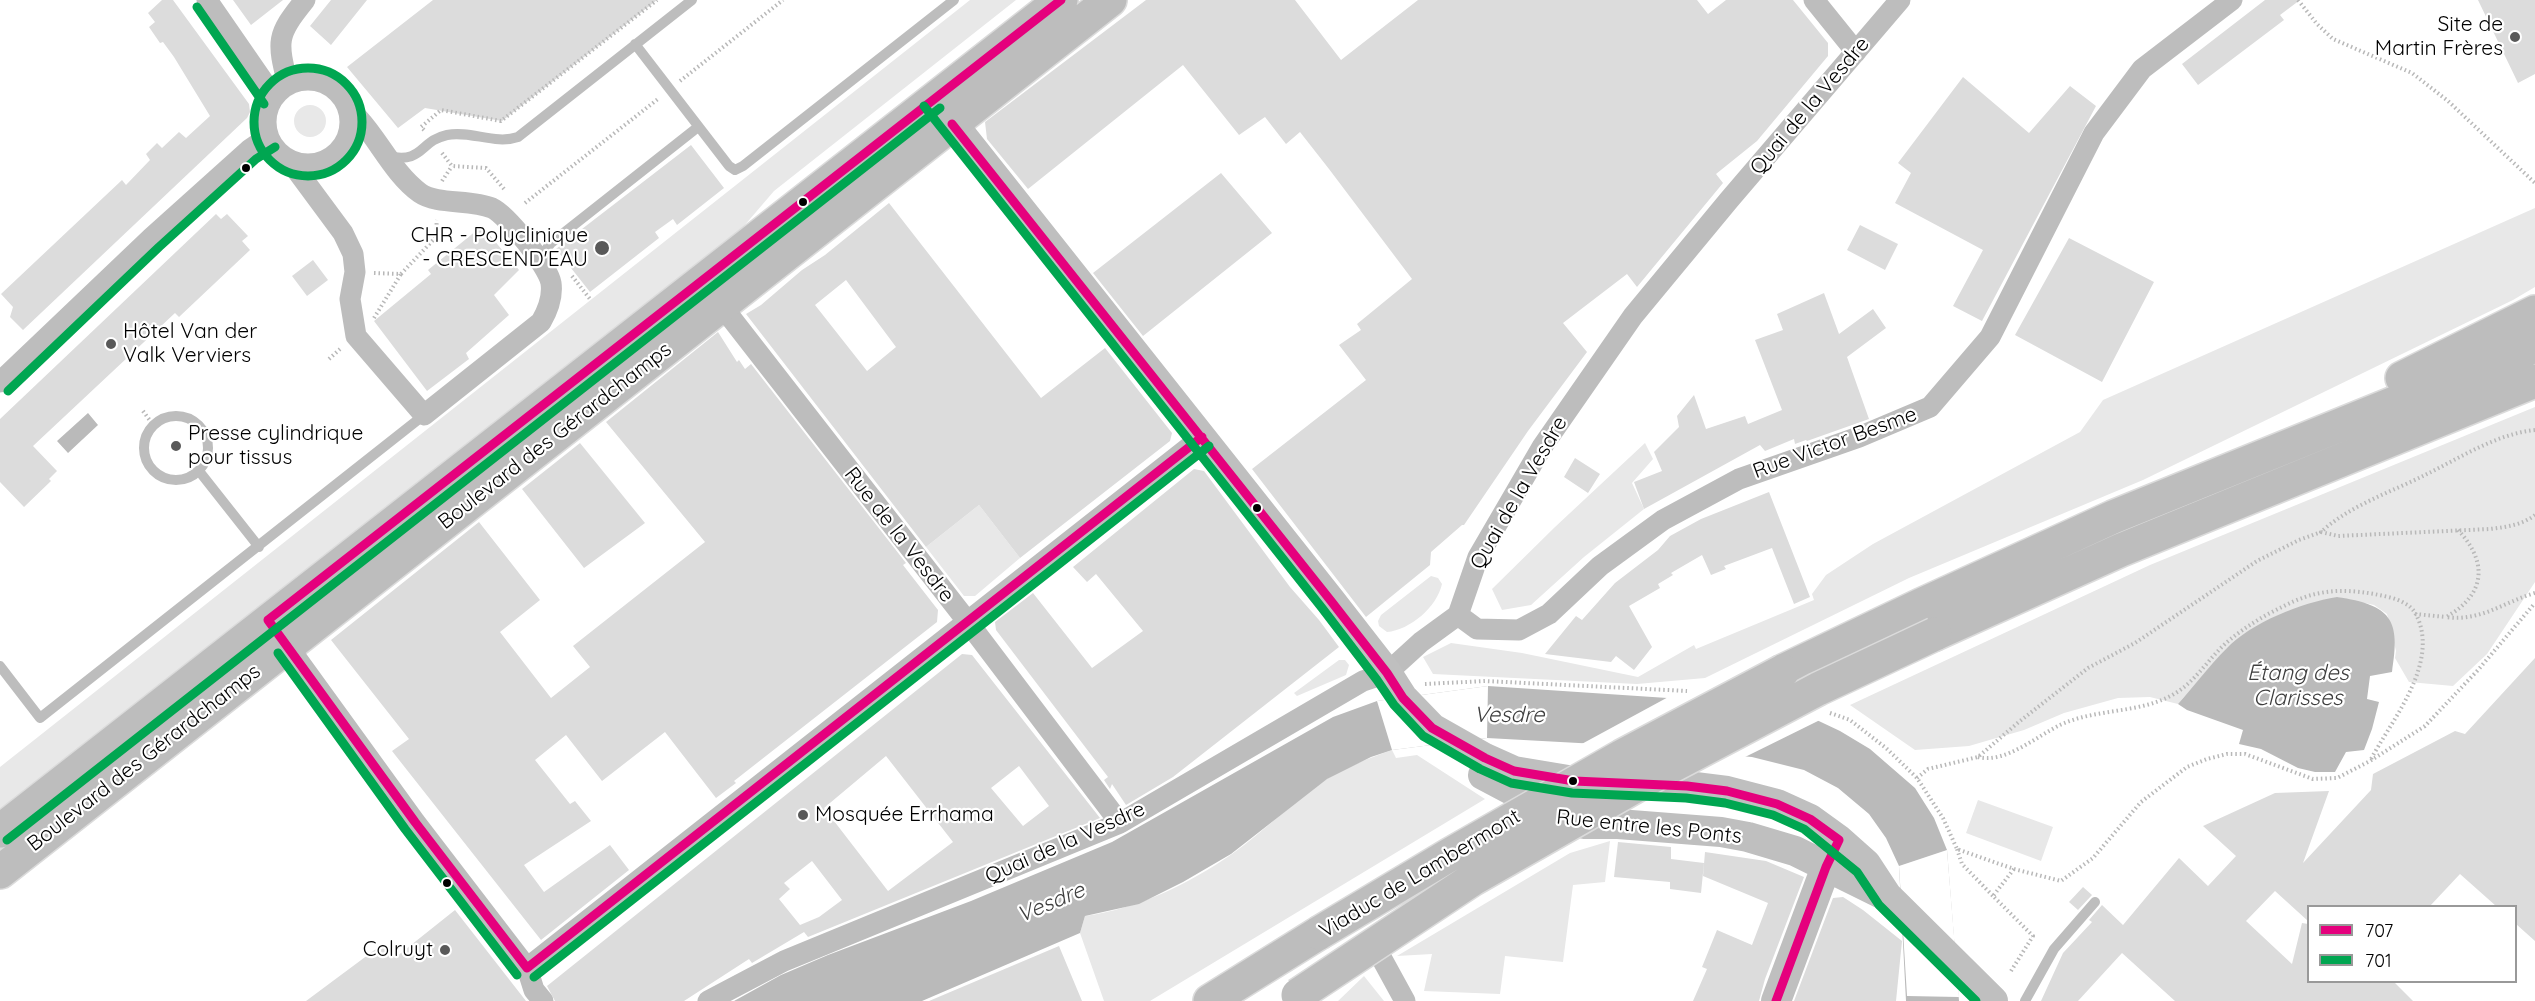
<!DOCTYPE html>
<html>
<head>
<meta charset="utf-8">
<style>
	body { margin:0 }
	#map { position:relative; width:2535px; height:1001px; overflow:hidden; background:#fff; font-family:Quicksand,sans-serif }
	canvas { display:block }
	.legend { position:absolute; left:2307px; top:905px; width:210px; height:78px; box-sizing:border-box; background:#fff; border:2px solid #999; margin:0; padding:8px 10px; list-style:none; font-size:18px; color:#000 }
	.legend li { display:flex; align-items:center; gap:12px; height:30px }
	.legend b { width:30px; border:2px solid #999 }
</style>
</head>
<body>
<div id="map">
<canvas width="2535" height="1001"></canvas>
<ul class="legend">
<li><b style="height:8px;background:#e5007d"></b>707</li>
<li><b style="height:8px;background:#00a651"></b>701</li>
</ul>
</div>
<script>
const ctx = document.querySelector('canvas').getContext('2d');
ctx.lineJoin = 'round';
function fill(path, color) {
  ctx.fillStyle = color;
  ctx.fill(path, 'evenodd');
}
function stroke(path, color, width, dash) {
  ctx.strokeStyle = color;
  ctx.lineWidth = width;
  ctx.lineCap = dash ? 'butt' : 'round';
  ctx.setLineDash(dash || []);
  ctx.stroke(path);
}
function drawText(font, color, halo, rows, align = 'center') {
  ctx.font = font + ' Quicksand,sans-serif';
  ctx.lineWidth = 4.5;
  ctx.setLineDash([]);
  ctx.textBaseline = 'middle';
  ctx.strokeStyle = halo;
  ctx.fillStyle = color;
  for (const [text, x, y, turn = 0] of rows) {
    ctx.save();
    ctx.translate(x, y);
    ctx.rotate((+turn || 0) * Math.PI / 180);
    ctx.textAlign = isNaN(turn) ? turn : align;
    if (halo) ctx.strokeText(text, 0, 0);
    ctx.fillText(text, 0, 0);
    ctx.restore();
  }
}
const green = new Path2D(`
	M970 0H1016L774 191 744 226 0 809V767Z
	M294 121a16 16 0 1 1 32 0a16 16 0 1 1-32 0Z
	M2535 208V287L2513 300 2143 480 1909 578 1705 678 1637 684 1433 674 1423 657 1451 643 1522 653 1638 677 1694 645 1696 649 1814 600 1812 594 1826 575 1873 544 2080 432 2103 400Z
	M2535 407V582L2487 654 2453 686 2409 682 2395 658 2396 651 2387 614 2374 605 2337 597 2226 649 2178 704 2150 697 2118 698 2064 713 2024 730 1969 746 1915 750 1850 705 2150 565Z
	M1645 443 1653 459 1632 483 1644 509 1584 557 1531 605 1502 610 1492 589 1555 527Z
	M979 505 1020 558 975 596H964L926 547Z
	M1431 576 1438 578 1442 584C1437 607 1410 630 1387 632L1379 626 1378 621 1381 615Z
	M1339 660H1345L1349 665 1346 675 1297 696 1294 693Z
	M1392 750 1396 758 1417 755 1485 799 1150 1001H1104L1080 933 1085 916C1137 909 1189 884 1232 854 1264 831 1292 803 1325 780 1345 767 1370 758 1392 750Z
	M1978 800 2053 827 2041 861 1966 833Z
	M1610 841 1605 882 1573 885 1563 962 1505 956 1500 994 1424 991 1432 954 1397 956 1570 853Z
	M1364 976 1384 1001H1338Z`);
const water = new Path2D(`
	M88 413 98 425 68 453 57 441Z
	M2337 597C2391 605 2401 619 2392 672L2370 676 2367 699 2379 702 2372 729 2364 750 2346 752 2335 772H2315L2298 768 2261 749 2239 744 2243 730 2187 710 2178 704C2194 686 2209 666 2226 649 2252 622 2301 603 2337 597Z
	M1488 686 1787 706 1840 731 1870 749 1915 788 1934 818 1947 850 1959 1001H1906L1899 866 1886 838 1869 814 1838 788 1804 770 1752 757 1597 744 1487 738 1392 750 1371 757 1327 779 1231 854 1183 882 1139 904 1085 916 1080 933 922 1001H734L781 975 828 955 971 901 1112 842 1333 717 1377 701Z`);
const pier = new Path2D(`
	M1488 686 1487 738 1392 750 1377 701Z
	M1672 695 1787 703 1822 719 1741 759 1578 746Z
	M1947 850 1959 997 1907 996 1899 866Z`);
const building = new Path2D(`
	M162 0H173L249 104 250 112 247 118 23 330 10 317 13 307 1 294 122 180 126 185 150 160 146 154 157 143 162 148 179 132 186 138 210 116 174 57 163 42 160 43 149 27 155 22 148 13Z
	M233 0H283L251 25Z
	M331 0H367L331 45 310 26Z
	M433 0H657L502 121 425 108 398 128 347 67Z
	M1146 0H1295L1341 60 1418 0H1697L1708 14 1726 0H1793L1828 43V56L1757 141 1716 174 1723 183 1637 287 1627 274 1563 323 1587 352 1528 431 1464 525H1462L1431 552 1430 565 1366 617 1252 469 1366 380 1339 345 1361 330 1357 324 1412 279 1329 169 1300 132 1286 144 1265 117 1239 135 1183 65 1028 189 987 139 985 122Z
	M2265 0H2300L2280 15 2284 20 2198 85 2182 64Z
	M2478 0H2535V74L2518 83Z
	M1963 77 2029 133 2070 86 2096 106 1982 321 1953 306 1983 250 1895 203 1911 173 1898 163Z
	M691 145 724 188 677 225 673 219 655 232 659 238 590 292 556 249Z
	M1221 173 1272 233 1143 336 1093 273Z
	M889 203 1041 398 1105 348 1172 433 1170 441 1020 558 979 505 926 547 746 314 761 305 802 270 825 255ZM846 280 896 347 867 371 815 305Z
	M216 214 221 219 227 214 248 236 242 241 250 250 179 317 175 313 33 446 57 471 49 479 51 481 24 507 0 482V419Z
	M1860 225 1898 244 1885 270 1847 250Z
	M482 226 519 270 494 295 509 315 466 353 469 359 427 391 374 321 431 274 428 270Z
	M2069 238 2154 282 2102 382 2015 335Z
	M313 260 328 280 307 296 292 276Z
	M1824 293 1839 334 1873 309 1886 328 1847 357 1869 419 1807 441 1806 440 1795 444 1794 439 1765 451 1760 445 1644 509 1634 482 1662 471 1654 452 1679 427 1677 416 1694 395 1706 429 1745 416 1748 424 1782 410 1755 340 1783 330 1777 314Z
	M718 332 737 362 739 360 745 369 751 364 906 563 903 565 938 610 937 622 734 781 736 783 716 798 665 732 602 781 566 735 535 760 570 804 575 801 591 821 524 865 544 892 610 845 629 870 541 940 392 751 409 739 331 640 479 522 540 600 500 632 551 698 590 667 573 646 705 542 606 422Z
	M580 443 645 523 584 568 522 489Z
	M1575 458 1600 474 1588 493 1564 477Z
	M1194 469 1204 471 1290 587 1319 620 1339 647 1173 777 1126 805 1112 784 1110 789 1104 780 1108 777 996 630 995 622 1033 593 1092 668 1143 631 1096 574 1087 582 1073 567Z
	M1769 492 1810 597 1794 604 1772 548 1724 566 1726 569 1711 575 1702 555 1671 573 1673 575 1658 584 1660 588 1629 606 1652 647 1634 670 1616 656 1611 662 1545 654 1576 616 1582 620 1615 583 1658 550 1670 536 1701 519Z
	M962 654 972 655 1100 818 808 937 804 932 752 963 749 959 684 1001H555L547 986ZM886 756 953 842 888 891 824 808ZM1019 766 1049 806 1023 826 991 788ZM812 861 842 900 819 917 800 925 779 899 790 889 784 883Z
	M2535 658V941L2516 924V906H2496L2460 874 2430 906H2308V921L2275 891 2246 921 2292 964 2302 923 2308 924V981H2393L2413 1001H2175L2122 953 2078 1001H2041L2063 953 2092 922 2089 920 2102 905 2123 925 2179 858 2208 886 2236 856 2203 826 2275 793 2329 791 2303 863 2371 790 2373 774 2455 731 2465 734Z
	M1618 842 1671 847V859L1704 863 1701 893 1670 889V882L1614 877Z
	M1705 852 1766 861 1804 877 1765 979 1759 1001H1693L1707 969 1702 967 1717 930 1752 945 1768 903 1703 876Z
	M2083 887 2092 895 2078 910 2069 902Z
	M1843 897 1863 910 1902 941 1896 1001H1794L1833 898Z
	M455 910 526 1001H306L384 943 396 957Z
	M1059 946 1082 1001H929Z`);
const path = new Path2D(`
	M2298 0 2317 24 2333 39 2412 73 2448 101 2535 183
	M680 81 783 0
	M424 130 421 127 441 110 501 121 657 0
	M442 153 452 166 486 168 505 190
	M442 181 452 166
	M525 203 658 99
	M374 273 401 274 435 238 437 220
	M572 276 590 299
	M374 318 401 274
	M329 359 340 349
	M143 411 154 426
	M2535 430C2496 434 2460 458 2425 475 2391 492 2349 506 2321 532L2338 536 2490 529C2506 527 2522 525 2535 515
	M2458 530C2489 563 2485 595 2446 617 2480 622 2504 602 2535 593
	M2415 614 2446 617
	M1425 684 1485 681 1687 691
	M1830 713 1850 720 1886 748 1917 778 1943 818 1957 849 2014 869 2061 881 2093 858 2141 802 2187 767 2207 759 2227 754H2245L2313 779 2337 778 2370 761 2425 726 2478 670 2535 603
	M1978 757C2005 764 2037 736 2060 725 2096 708 2140 714 2174 694 2197 681 2211 654 2232 638 2247 626 2265 615 2282 607 2314 590 2340 588 2374 594 2384 596 2396 598 2404 603 2413 607 2417 615 2420 624 2434 671 2391 721 2370 761
	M1917 778 1928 769 1978 757 2020 721 2088 668 2135 643 2257 561 2299 540 2321 532
	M1957 849 1962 864 1993 896
	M2011 971 2033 936 1993 896 2014 869`);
const lane = new Path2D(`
	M635 44 729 166 735 170 743 166 954 0
	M388 156C424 164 419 141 447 135 470 130 495 145 518 137L692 0
	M538 260 551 243 698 127
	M144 448a32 32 0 1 1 64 0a32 32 0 1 1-64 0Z
	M199 471 259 547
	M0 666 40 718 424 415
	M2025 1001 2054 949 2095 902`);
const street = new Path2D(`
	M207 0 274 97
	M1814 0 1856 52
	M266 122a42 42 0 1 1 84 0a42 42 0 1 1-84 0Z
	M288 85C277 40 276 36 305 0
	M289 160 343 233 353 254 355 272 350 299 356 336 424 415 541 322C548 310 553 297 551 283 548 266 507 215 492 208 471 199 437 205 420 193 394 174 380 142 359 119L350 114
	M721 305 967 621 1120 823
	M0 382 151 238 249 150 268 137
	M1458 615 1477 629 1519 630 1549 614 1600 566 1663 520 1739 479 1859 437 1930 407 1990 337 2094 133 2142 69 2232 0
	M281 637 415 822 527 968 534 990 543 1001
	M1382 959 1405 1001
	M527 968 1202 437
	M708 1001 784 961 1120 823 1363 681 1387 673 1421 642 1458 615 1478 557 1542 447 1633 316 1729 200 1900 0`);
const secondary = new Path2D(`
	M937 104 1331 601 1387 673 1403 698 1432 728 1485 758 1514 771 1574 781 1687 786 1727 791 1777 804 1810 819 1839 840 1866 864 1887 896 1993 1001
	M1483 775 1517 793 1543 816 1585 824H1618L1721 832 1748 837 1795 851 1884 895
	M1776 1001 1826 867 1835 848`);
const highway = new Path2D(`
	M2402 378 2535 312
	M1935 634 2121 550 2535 381
	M1783 671 1921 605 2113 517 2535 346
	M0 831 1061 0
	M0 872 1110 0
	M1210 1001 1319 933`);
const highwayBridge = new Path2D(`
	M1319 933 1451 854 1622 756 1783 671
	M1298 995 1473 879 1655 775 1818 689 1935 634`);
const bus1 = new Path2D(`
	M952 124 1331 601 1387 673 1403 698 1432 728 1485 758 1514 771 1574 781 1687 786 1727 791 1777 804 1810 819 1839 840
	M268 620 1061 0
	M268 620 415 822 527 968
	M527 968 1202 437
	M1776 1001 1826 867 1839 840`);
const bus2 = new Path2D(`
	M197 7 264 104
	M254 122a54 54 0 1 1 108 0a54 54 0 1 1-108 0Z
	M924 106 1322 608 1377 680 1394 705 1423 736 1480 769 1511 783 1572 793 1686 798 1725 803 1773 815 1804 829 1857 872 1879 905 1976 1001
	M8 391 159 247 256 159 275 147
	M278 653 405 829 517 975
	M7 840 940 108
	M534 977 1209 446`);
const markers = [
	[2515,37,6,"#595959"],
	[246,168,5,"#000"],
	[803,202,5,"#000"],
	[602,248,8,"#595959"],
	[111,344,6,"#595959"],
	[176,446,6,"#595959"],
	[1257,508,5,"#000"],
	[1573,781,5,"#000"],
	[803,815,6,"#595959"],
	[447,883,5,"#000"],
	[445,950,6,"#595959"]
];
const poiNames = [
	["Site de",2503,25],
	["Martin Frères",2503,49],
	["CHR - Polyclinique",588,236],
	["- CRESCEND'EAU",588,260],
	["Hôtel Van der",123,332,"left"],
	["Valk Verviers",123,356,"left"],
	["Presse cylindrique",188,434,"left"],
	["pour tissus",188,458,"left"],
	["Mosquée Errhama",815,815,"left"],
	["Colruyt",433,950]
];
const streetNames = [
	["Quai de la Vesdre",1810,106,-50],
	["Boulevard des Gérardchamps",555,436,-38],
	["Rue Victor Besme",1835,443,-20],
	["Quai de la Vesdre",1519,493,-60],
	["Rue de la Vesdre",899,535,52],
	["Boulevard des Gérardchamps",144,758,-38],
	["Rue entre les Ponts",1649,827,6],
	["Quai de la Vesdre",1065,843,-24],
	["Viaduc de Lambermont",1420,874,-31]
];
const waterNames = [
	["Étang des",2298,673],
	["Clarisses",2298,698],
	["Vesdre",1509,715],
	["Vesdre",1051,903,-23]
];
fill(green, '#e8e8e8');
fill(water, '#bababa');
fill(pier, '#fff');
fill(building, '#dcdcdc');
stroke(highway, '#dbdbdb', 36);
stroke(path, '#b8b8b8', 4, [1.5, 3]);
stroke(lane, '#bdbdbd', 10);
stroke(street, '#bdbdbd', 21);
stroke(secondary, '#bfbfbf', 30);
stroke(highway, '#bdbdbd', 33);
stroke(highwayBridge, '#dbdbdb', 36, []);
stroke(highwayBridge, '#bdbdbd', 33);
stroke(bus1, '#e5007d', 9);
stroke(bus2, '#00a651', 9);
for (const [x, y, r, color] of markers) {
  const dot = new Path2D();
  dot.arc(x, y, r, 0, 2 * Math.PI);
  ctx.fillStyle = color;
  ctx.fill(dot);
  stroke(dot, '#fff', 2);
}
drawText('21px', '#000', '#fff', poiNames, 'right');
drawText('21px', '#000', '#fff', streetNames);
drawText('italic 22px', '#3e3e3e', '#fff', waterNames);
</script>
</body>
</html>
